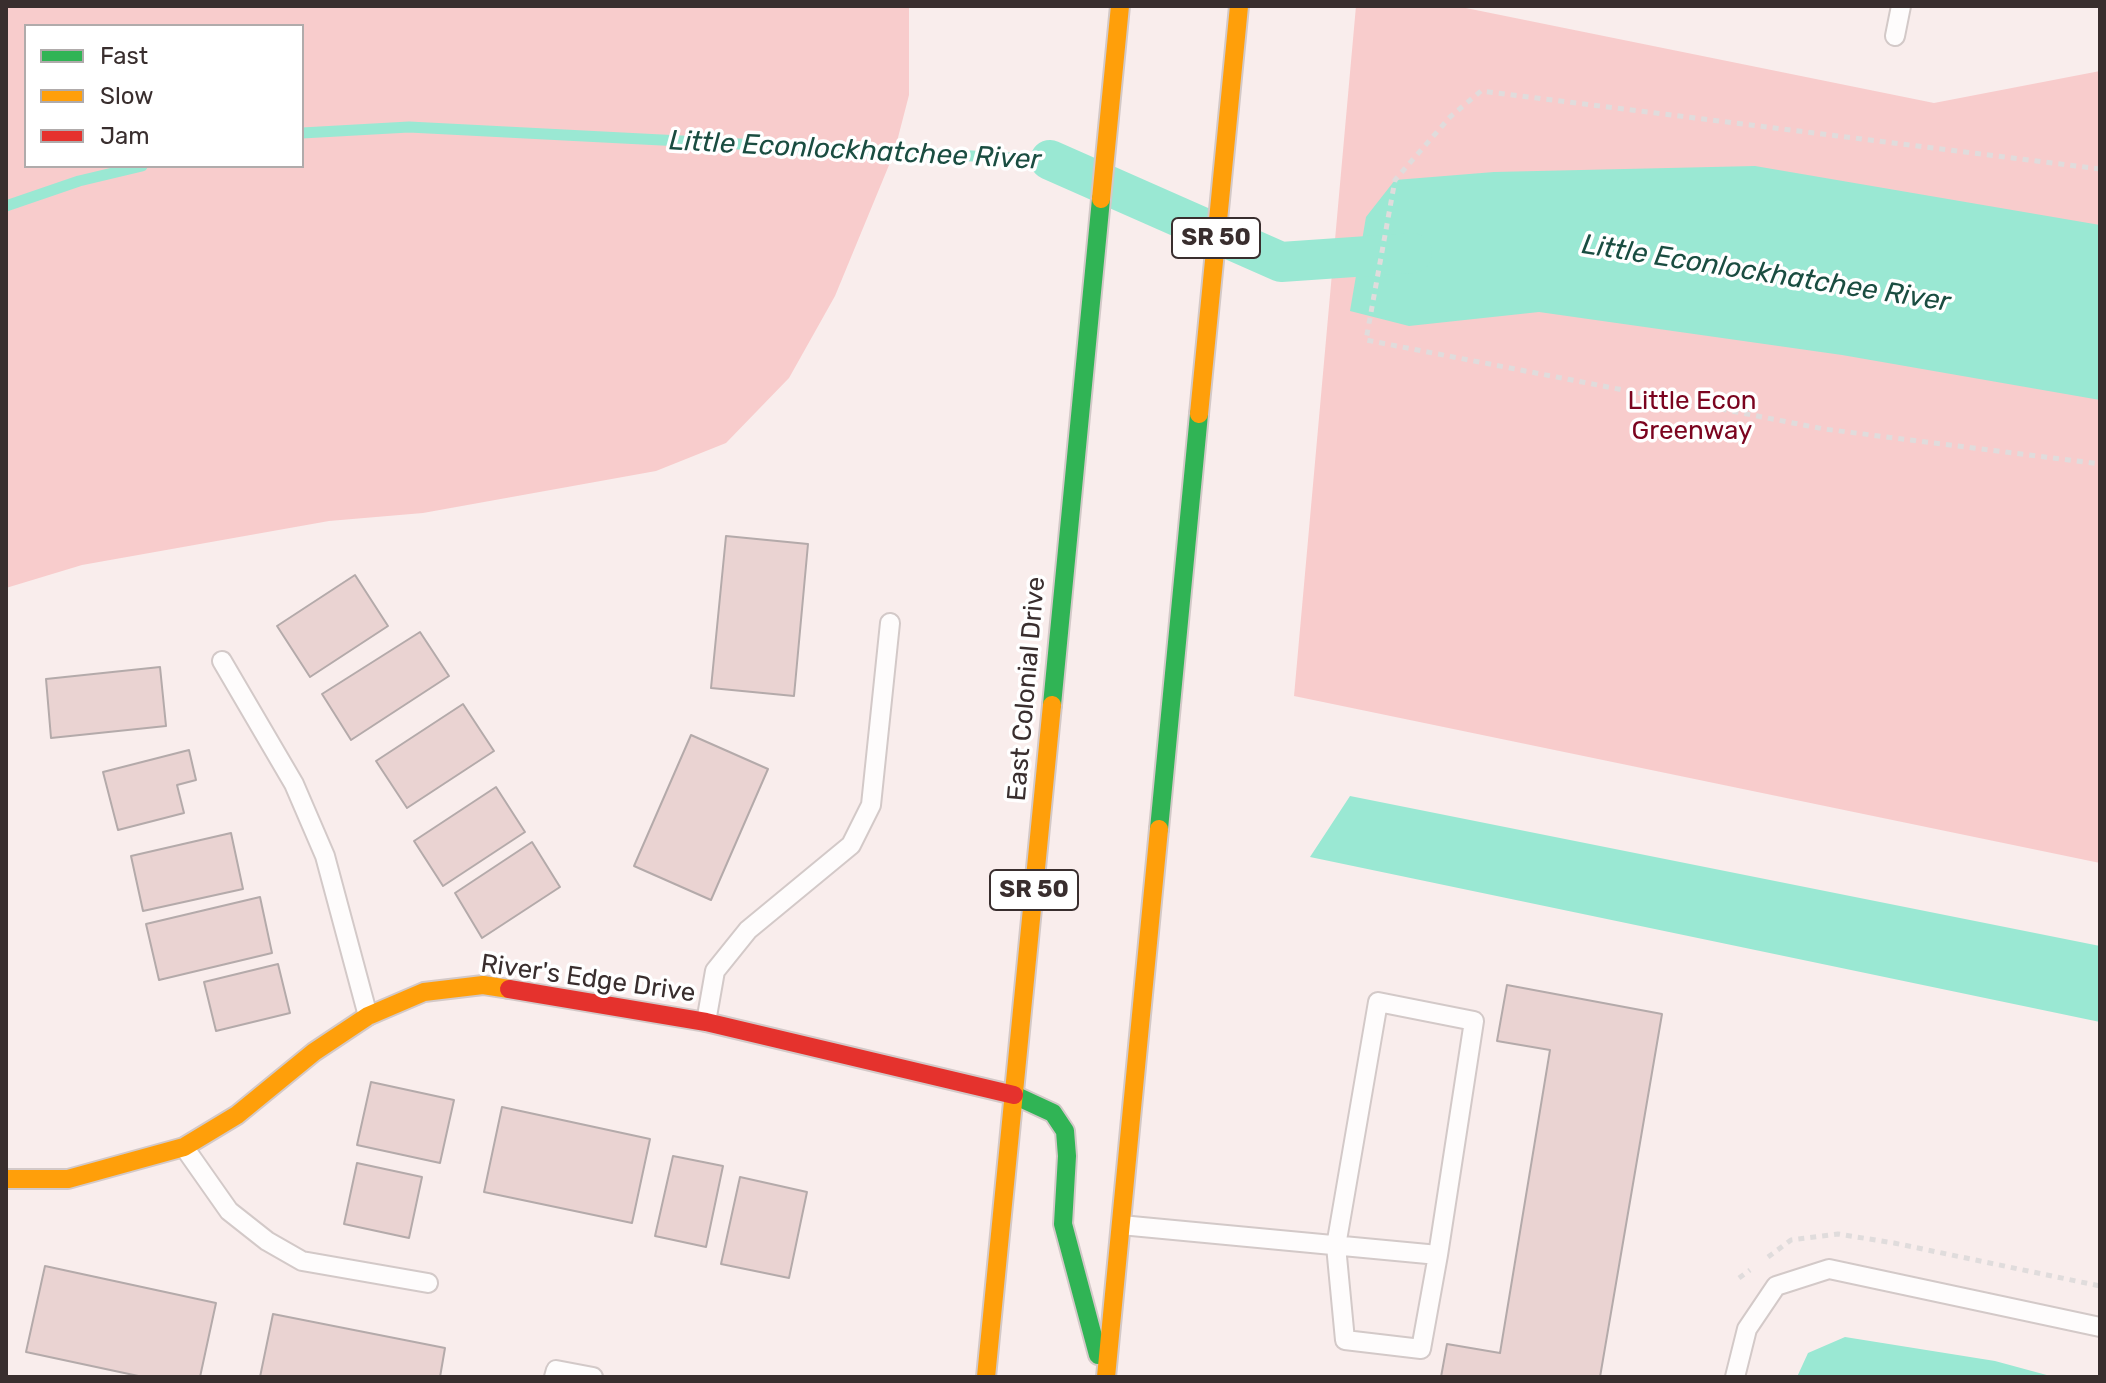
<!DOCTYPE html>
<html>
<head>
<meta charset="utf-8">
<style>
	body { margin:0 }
	#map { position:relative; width:2106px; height:1383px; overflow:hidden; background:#f9edec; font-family:Rubik,sans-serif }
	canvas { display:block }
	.frame { position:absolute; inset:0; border:8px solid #392e2e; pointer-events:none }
	.legend { position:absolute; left:24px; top:24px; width:280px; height:144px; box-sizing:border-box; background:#fff; border:2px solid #b0abab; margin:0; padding:10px 14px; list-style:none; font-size:24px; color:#392e2e }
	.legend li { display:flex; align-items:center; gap:16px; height:40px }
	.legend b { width:40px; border:2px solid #b0abab }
</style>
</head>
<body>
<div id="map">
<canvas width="2106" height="1383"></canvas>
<div class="frame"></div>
<ul class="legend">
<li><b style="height:10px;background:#30b455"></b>Fast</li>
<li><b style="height:10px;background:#ff9f0a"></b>Slow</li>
<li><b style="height:10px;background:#e5322d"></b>Jam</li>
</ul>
</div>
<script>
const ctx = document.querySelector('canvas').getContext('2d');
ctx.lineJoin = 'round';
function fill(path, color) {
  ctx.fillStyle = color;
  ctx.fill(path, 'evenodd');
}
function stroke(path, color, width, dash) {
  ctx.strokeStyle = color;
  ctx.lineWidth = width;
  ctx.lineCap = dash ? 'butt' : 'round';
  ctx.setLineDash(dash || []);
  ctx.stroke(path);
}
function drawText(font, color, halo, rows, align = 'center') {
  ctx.font = font + ' Rubik,sans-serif';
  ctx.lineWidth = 7;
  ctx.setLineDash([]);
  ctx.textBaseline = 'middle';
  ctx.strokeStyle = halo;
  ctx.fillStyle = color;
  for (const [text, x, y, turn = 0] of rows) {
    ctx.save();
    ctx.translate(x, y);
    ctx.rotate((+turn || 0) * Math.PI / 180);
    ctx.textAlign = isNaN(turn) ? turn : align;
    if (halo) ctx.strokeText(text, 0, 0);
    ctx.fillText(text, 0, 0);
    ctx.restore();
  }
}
const green = new Path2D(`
	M6 6H909V95L894 153 835 296 789 378 726 443 656 471 423 513 329 521 82 565 6 588ZM26 26H302V166H26Z
	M1356 6H1456L1934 103 2100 71V863L1294 696Z`);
const water = new Path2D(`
	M1755 166 2100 225V400L1842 355 1539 312 1409 326 1350 311 1366 217 1395 180 1494 172Z
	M1350 796 2100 946V1022L1310 857Z
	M1845 1337 1995 1361 2054 1377H1797L1808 1353Z`);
const stream = new Path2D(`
	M302 133 409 127 1050 160
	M6 206 79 181 142 166`);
const canal = new Path2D(`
	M1050 160 1281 262 1412 253`);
const building = new Path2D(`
	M726 536 808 544 794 696 711 688Z
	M355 575 388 626 310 677 277 626Z
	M420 632 449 676 351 740 322 694Z
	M160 667 166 726 51 738 46 679Z
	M463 704 494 751 407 808 376 761Z
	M691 735 768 769 711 900 634 866Z
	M189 750 196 780 177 785 184 813 118 830 103 772Z
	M496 787 525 832 443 886 414 841Z
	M231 833 243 889 143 911 131 856Z
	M532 842 560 887 482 938 455 893Z
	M260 897 272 953 159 980 146 924Z
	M278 964 290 1013 216 1031 204 982Z
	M1507 985 1662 1014 1600 1377H1441L1447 1344 1500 1353 1550 1050 1497 1041Z
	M371 1082 454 1100 440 1163 357 1145Z
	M502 1107 650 1139 632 1223 484 1192Z
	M673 1156 723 1166 706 1247 655 1236Z
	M357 1163 422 1177 409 1238 344 1224Z
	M740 1177 807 1192 789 1278 721 1264Z
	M45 1266 216 1303 200 1377H143L26 1352Z
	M273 1314 445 1348 440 1377H260Z`);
const path = new Path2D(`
	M2100 169 1481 91 1450 117 1395 180 1366 340 1824 429 2100 464
	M1768 1257 1791 1240 1838 1234 1894 1243 2100 1286
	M1739 1278 1750 1270`);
const lane = new Path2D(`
	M1895 36 1901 6
	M222 661 294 784 325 856 368 1016
	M706 1022 715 971 748 930 851 845 871 805 890 623
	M184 1147 229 1211 267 1241 302 1261 428 1283
	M1121 1225 1438 1255 1474 1021 1378 1002 1336 1246 1345 1340 1421 1349 1438 1255
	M554 1377 556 1370 593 1377
	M1735 1377 1747 1329 1776 1286 1829 1269 2100 1327`);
const fast = new Path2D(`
	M1052 705 1101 199
	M1159 829 1199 414
	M1014 1095 1053 1113 1065 1131 1067 1156 1063 1224 1098 1355`);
const slow = new Path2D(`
	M1101 199 1120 6
	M1199 414 1239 6
	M6 1179H68L184 1147 237 1115 314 1052 368 1016 424 992 483 985 509 989
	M986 1377 1052 705
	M1106 1377 1159 829`);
const jam = new Path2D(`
	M509 989 706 1022 1014 1095`);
const shields = [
	[1216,238,88],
	[1034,890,88]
];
const shieldNames = [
	["SR 50",1216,238],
	["SR 50",1034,890]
];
const parkNames = [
	["Little Econ",1692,401],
	["Greenway",1692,431]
];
const streetNames = [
	["East Colonial Drive",1027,689,-85],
	["River's Edge Drive",588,979,8]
];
const waterNames = [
	["Little Econlockhatchee River",855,151,3],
	["Little Econlockhatchee River",1766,274,9]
];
fill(green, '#f8cccc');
fill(water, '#9ae8d3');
stroke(stream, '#9ae8d3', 11);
stroke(canal, '#9ae8d3', 40);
fill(building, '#ead3d2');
stroke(building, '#b4aaaa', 2);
stroke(lane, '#d3c9c8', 22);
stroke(fast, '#d3c9c8', 22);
stroke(slow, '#d3c9c8', 22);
stroke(jam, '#d3c9c8', 22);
stroke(path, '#e0dcdc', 5, [6, 6]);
stroke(lane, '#fefcfc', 18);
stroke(fast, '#30b455', 18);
stroke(slow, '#ff9f0a', 18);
stroke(jam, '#e5322d', 18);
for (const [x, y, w] of shields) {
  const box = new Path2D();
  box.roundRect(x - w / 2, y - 20, w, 40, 6);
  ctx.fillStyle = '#fff';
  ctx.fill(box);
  stroke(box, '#392e2e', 2);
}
drawText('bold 24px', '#392e2e', null, shieldNames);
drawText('26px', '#7b041f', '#fff', parkNames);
drawText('26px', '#392e2e', '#fff', streetNames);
drawText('italic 28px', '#1a4d41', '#fff', waterNames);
</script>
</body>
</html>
